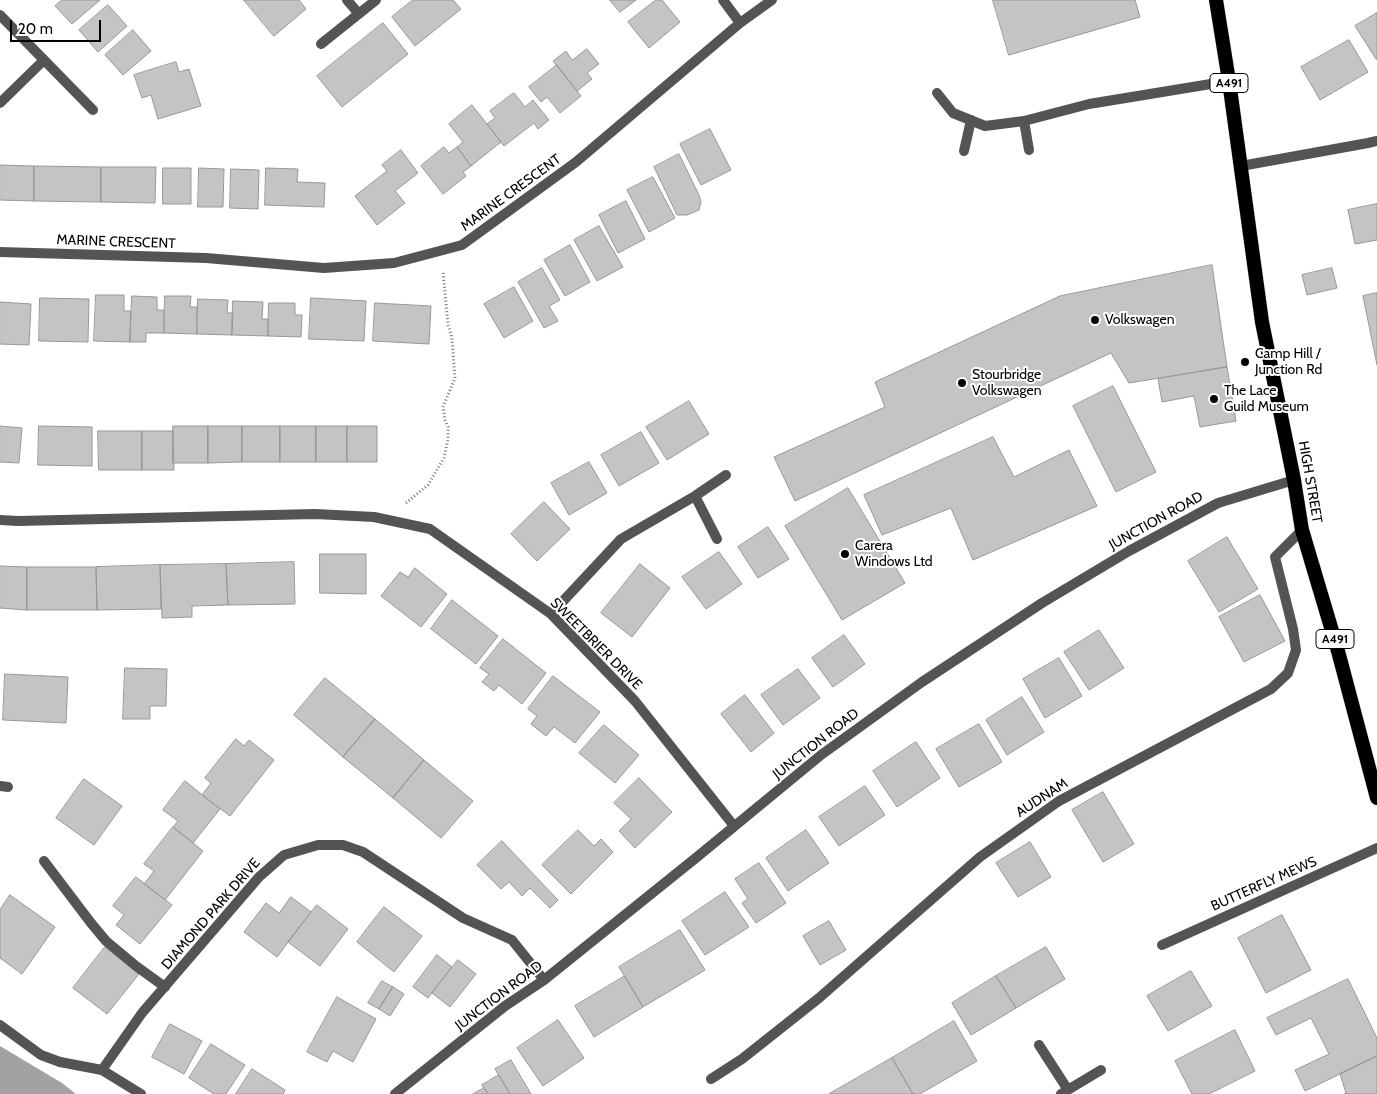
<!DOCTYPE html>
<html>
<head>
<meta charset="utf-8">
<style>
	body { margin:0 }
	#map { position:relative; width:1377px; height:1094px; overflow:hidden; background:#fff; font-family:Cabin,sans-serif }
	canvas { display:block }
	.scale { position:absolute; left:10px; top:20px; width:91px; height:22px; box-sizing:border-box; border:2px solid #000; border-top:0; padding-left:6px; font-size:15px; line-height:18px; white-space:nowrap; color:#000; -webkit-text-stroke:4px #fff; paint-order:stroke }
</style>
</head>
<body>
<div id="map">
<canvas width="1377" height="1094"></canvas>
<div class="scale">20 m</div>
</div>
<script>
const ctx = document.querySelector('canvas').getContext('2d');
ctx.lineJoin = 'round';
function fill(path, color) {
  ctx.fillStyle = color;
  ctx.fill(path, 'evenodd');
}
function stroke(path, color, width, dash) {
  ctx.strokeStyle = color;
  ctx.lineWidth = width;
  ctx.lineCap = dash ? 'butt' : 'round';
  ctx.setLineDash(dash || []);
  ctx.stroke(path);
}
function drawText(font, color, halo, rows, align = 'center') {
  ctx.font = font + ' Cabin,sans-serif';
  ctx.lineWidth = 4;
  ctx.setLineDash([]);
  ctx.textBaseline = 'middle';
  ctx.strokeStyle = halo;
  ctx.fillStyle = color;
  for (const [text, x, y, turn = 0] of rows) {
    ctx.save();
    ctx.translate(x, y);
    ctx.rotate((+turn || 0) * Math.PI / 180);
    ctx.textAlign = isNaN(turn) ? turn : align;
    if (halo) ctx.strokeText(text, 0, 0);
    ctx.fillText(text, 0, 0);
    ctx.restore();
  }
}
const water = new Path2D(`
	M0 1046 62 1083 76 1094H0Z`);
const building = new Path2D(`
	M62 0H100L72 24 55 6Z
	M244 0H299L306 9 274 36Z
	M413 0H453L461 9 415 46 392 17Z
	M610 0H636L620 12Z
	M656 0H662L680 22 649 48 628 22Z
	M993 0H1135L1140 17 1009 55Z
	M108 5 127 26 98 52 79 30Z
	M1377 13V59H1376L1355 26Z
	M383 23 408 54 342 107 317 76Z
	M133 30 151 51 123 75 105 55Z
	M1349 40 1368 72 1320 100 1301 67Z
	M587 49 599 64 587 73 592 79 577 91 553 61 566 51 572 60Z
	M176 62 179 72 189 69 201 106 158 119 151 95 142 98 134 75Z
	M557 65 581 96 560 113 547 97 541 102 529 87Z
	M514 93 525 107 533 100 549 120 538 129 534 123 504 146 487 124 495 118 490 111Z
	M472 105 501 142 471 166 457 147 463 142 449 124Z
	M710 129 731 170 701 185 680 144Z
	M444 147 449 153 457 147 471 166 463 172 466 176 443 194 421 166Z
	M401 150 418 173 395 191 405 203 377 225 355 196 387 171 382 165Z
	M679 154 699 195 701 202 699 210 687 215H677L654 167Z
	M0 165 34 166V201L0 200Z
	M34 166 101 167V202L34 201Z
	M101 167H156L155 203 101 202Z
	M163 168H191V204H163Z
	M199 168 224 169 223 207H198Z
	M266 168 298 169 297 182 325 183 324 207 265 205Z
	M231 169 259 170 258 209 230 208Z
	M653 177 675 218 649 232 627 190Z
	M626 201 645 239 618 253 599 215Z
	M1377 204V240L1355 244 1348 210Z
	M599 226 623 267 597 281 574 240Z
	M570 245 590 282 565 296 544 260Z
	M1212 265 1227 367 1129 383 1111 353 795 501 774 457 885 407 875 382 1060 296Z
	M542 268 560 300 549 306 558 321 544 328 518 282Z
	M1332 268 1337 288 1307 295 1302 275Z
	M514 287 533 321 504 338 484 304Z
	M1377 293V365L1363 296Z
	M96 295H124V311H131L130 342 94 341Z
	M132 296 157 297V310H164V333H146V342H130Z
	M165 296H191L190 307H197V334L164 333Z
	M40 298 89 299 88 342 39 341Z
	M311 298 366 301 364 341 309 339Z
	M198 299 228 300 227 313H233L232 335 197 334Z
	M233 301 263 302 262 319H268V336L232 335Z
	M0 302 31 304 29 345 0 344Z
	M269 303H295V315H302L301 337 268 336Z
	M375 303 431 306 429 344 373 341Z
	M1227 367 1236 421 1200 427 1194 396 1162 402 1158 379Z
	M1113 386 1156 472 1116 492 1073 406Z
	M689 401 709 434 667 460 646 427Z
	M0 426 22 428 19 463 0 462Z
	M39 426 92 427V466L38 465Z
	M173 426H208V463H173Z
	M208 426H242V462L208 463Z
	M242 426H280V462H242Z
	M280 426H316V462H280Z
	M316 426H347V462H316Z
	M347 426H377V462H347Z
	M98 431H142V470H99Z
	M142 431H173L174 470H142Z
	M641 432 659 463 619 486 601 455Z
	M993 437 1014 477 1069 450 1097 506 973 560 951 508 882 535 864 495Z
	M589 462 607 493 569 515 551 483Z
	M848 488 905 583 842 620 785 526Z
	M544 502 570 529 537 561 511 534Z
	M768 527 789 559 758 578 738 547Z
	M1227 537 1258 589 1219 612 1188 561Z
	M719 552 742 584 706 609 682 577Z
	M320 554H366V594L320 593Z
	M294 562 295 604 228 605 226 564Z
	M226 564 228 605 192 606V617L162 618 160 565Z
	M640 564 670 588 632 637 601 613Z
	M160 565 161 609 97 610 96 567Z
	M0 566 27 567V610L0 608Z
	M27 567H96L97 610H27Z
	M415 568 447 594 421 627 381 596 400 572 408 577Z
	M1260 595 1285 641 1244 662 1219 617Z
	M452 600 498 636 476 664 431 629Z
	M1099 630 1124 668 1089 690 1064 652Z
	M844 635 865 664 833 687 812 658Z
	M503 639 546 673 522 704 499 685 494 691 482 682 489 674 480 668Z
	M1059 658 1082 696 1045 718 1023 679Z
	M125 668 167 669 166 706H150V719H123Z
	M798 669 820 698 783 725 761 695Z
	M5 674 68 677 66 723 3 720Z
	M553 676 600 712 575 743 554 727 546 736 531 724 537 716 528 709Z
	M325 678 375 719 343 757 294 715Z
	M745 695 774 733 751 752 721 714Z
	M1022 697 1044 732 1007 755 986 720Z
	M375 719 424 760 393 798 343 757Z
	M979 724 1002 762 959 787 936 749Z
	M604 725 639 755 615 783 579 753Z
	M236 739 244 746 249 740 274 760 230 816 202 795 211 783 205 778Z
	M916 742 940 778 897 807 873 771Z
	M424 760 473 801 441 838 393 798Z
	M639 778 672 812 635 848 619 831 631 819 614 803Z
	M84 779 122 806 94 845 56 818Z
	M185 781 220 809 193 843 173 827 178 821 163 810Z
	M865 786 885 815 839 846 819 817Z
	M1103 792 1134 844 1103 862 1072 810Z
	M173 827 203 851 165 900 144 884 154 871 144 864Z
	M578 830 594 846 601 839 613 852 571 894 542 865Z
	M806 830 829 863 788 891 766 858Z
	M502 841 558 900 550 908 530 888 522 896 509 882 501 889 477 865Z
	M1030 842 1051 877 1018 897 996 863Z
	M759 863 786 903 756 923 742 903 748 899 735 879Z
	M136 877 172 905 140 944 116 925 124 915 113 906Z
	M725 892 749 927 705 955 682 921Z
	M10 895 55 927 22 974 0 958V910Z
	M291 897 311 912 277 957 244 932 266 903 279 913Z
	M317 905 348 929 320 966 288 942Z
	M384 907 422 936 394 972 357 942Z
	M1282 915 1311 970 1266 993 1238 938Z
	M829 921 846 950 820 965 803 936Z
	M680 930 705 970 643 1007 619 967Z
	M105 947 139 974 107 1014 73 988Z
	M1046 947 1065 979 1016 1008 996 976Z
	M437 955 452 967 428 998 413 987Z
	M458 960 476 974 450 1007 432 993Z
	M1191 971 1212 1006 1168 1031 1147 996Z
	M625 976 643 1007 594 1037 575 1006Z
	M996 976 1016 1008 971 1035 952 1003Z
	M1348 979 1377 1038V1056L1305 1091 1295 1070 1329 1054 1311 1018 1276 1035 1267 1018Z
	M382 981 393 987 379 1009 368 1003Z
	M393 987 404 994 390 1016 379 1009Z
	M337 997 376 1019 353 1062 333 1051 327 1062 307 1052Z
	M558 1020 584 1058 543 1086 517 1048Z
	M954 1021 977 1061 920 1094H913L892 1058Z
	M170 1024 202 1041 184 1074 152 1057Z
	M1235 1030 1255 1071 1209 1094H1192L1175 1061Z
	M211 1044 245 1065 226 1094H214L189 1078Z
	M1377 1056V1094H1344L1346 1093 1340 1074Z
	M892 1058 913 1094H829Z
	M511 1060 531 1094H510L495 1069Z
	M252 1069 285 1090 283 1094H236Z
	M499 1075 510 1094H488L482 1085Z
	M484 1088 488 1094H473Z`);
const path = new Path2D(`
	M406 503 428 485 444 458 448 439V427L445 420 443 407 455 378 452 338 448 325 443 271`);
const service = new Path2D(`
	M937 93 953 113 985 126 1024 121 1089 104 1229 81
	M1024 121 1029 150
	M964 151 971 120
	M44 861 91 923 106 941 136 966 165 987
	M0 1025 41 1055 60 1062
	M711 1079 742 1059 819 998 980 857 1059 801 1271 689 1288 673 1296 650 1293 629 1275 557 1302 530`);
const minor = new Path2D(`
	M347 0 359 14
	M723 0 740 23
	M0 15 93 110
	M321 44 376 0
	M0 103 44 60
	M1241 166 1368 143 1377 141
	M0 252 206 258 324 268 394 263 462 245 576 162 740 23 772 0
	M695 496 717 539
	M0 520 18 521 315 514 374 517 430 529 551 614 635 701 734 826
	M551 614 621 539 695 496 726 475
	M0 786 8 787
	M1162 945 1377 848
	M1039 1045 1068 1090
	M60 1062 102 1070 141 1094
	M102 1070 142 1013 259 877 284 855 318 845H343L363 852 463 918 512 940 544 980
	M395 1094 505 1006 544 980 697 857 821 755 922 682 1042 603 1129 551 1218 503 1294 480
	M1061 1094 1101 1070`);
const trunk = new Path2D(`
	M1216 0 1229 81 1262 322 1294 480 1302 530 1338 651 1377 798`);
const markers = [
	[1095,320,5,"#000"],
	[1245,362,5,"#000"],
	[962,383,5,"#000"],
	[1214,399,5,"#000"],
	[845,554,5,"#000"]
];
const shields = [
	[1229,83,38],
	[1335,639,38]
];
const shieldNames = [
	["A491",1229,83],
	["A491",1335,639]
];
const streetNames = [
	["MARINE CRESCENT",511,193,-36],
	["MARINE CRESCENT",116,242,2],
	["HIGH STREET",1310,482,80],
	["JUNCTION ROAD",1156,521,-29],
	["SWEETBRIER DRIVE",596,644,45],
	["JUNCTION ROAD",816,744,-38],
	["AUDNAM",1042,798,-33],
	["BUTTERFLY MEWS",1264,884,-24],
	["DIAMOND PARK DRIVE",211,914,-49],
	["JUNCTION ROAD",499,996,-37]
];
const poiNames = [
	["Volkswagen",1105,320],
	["Camp Hill /",1255,354],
	["Junction Rd",1255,370],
	["Stourbridge",972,375],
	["Volkswagen",972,391],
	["The Lace",1224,391],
	["Guild Museum",1224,407],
	["Carera",855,546],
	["Windows Ltd",855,562]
];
fill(water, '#a2a2a2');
fill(building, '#c4c4c4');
stroke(building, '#989898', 1);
stroke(trunk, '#dbdbdb', 15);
stroke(path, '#767676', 3, [1, 2.5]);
stroke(service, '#545454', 10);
stroke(minor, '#545454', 10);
stroke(trunk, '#000', 14);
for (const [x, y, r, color] of markers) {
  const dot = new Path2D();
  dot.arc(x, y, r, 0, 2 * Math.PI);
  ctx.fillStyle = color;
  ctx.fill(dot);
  stroke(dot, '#fff', 2);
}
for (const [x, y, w] of shields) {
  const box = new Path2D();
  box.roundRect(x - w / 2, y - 9.5, w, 19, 4);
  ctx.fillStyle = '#fff';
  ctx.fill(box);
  stroke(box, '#000', 1);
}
drawText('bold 12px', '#000', null, shieldNames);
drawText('14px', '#000', '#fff', streetNames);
drawText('14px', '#000', '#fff', poiNames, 'left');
</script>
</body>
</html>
